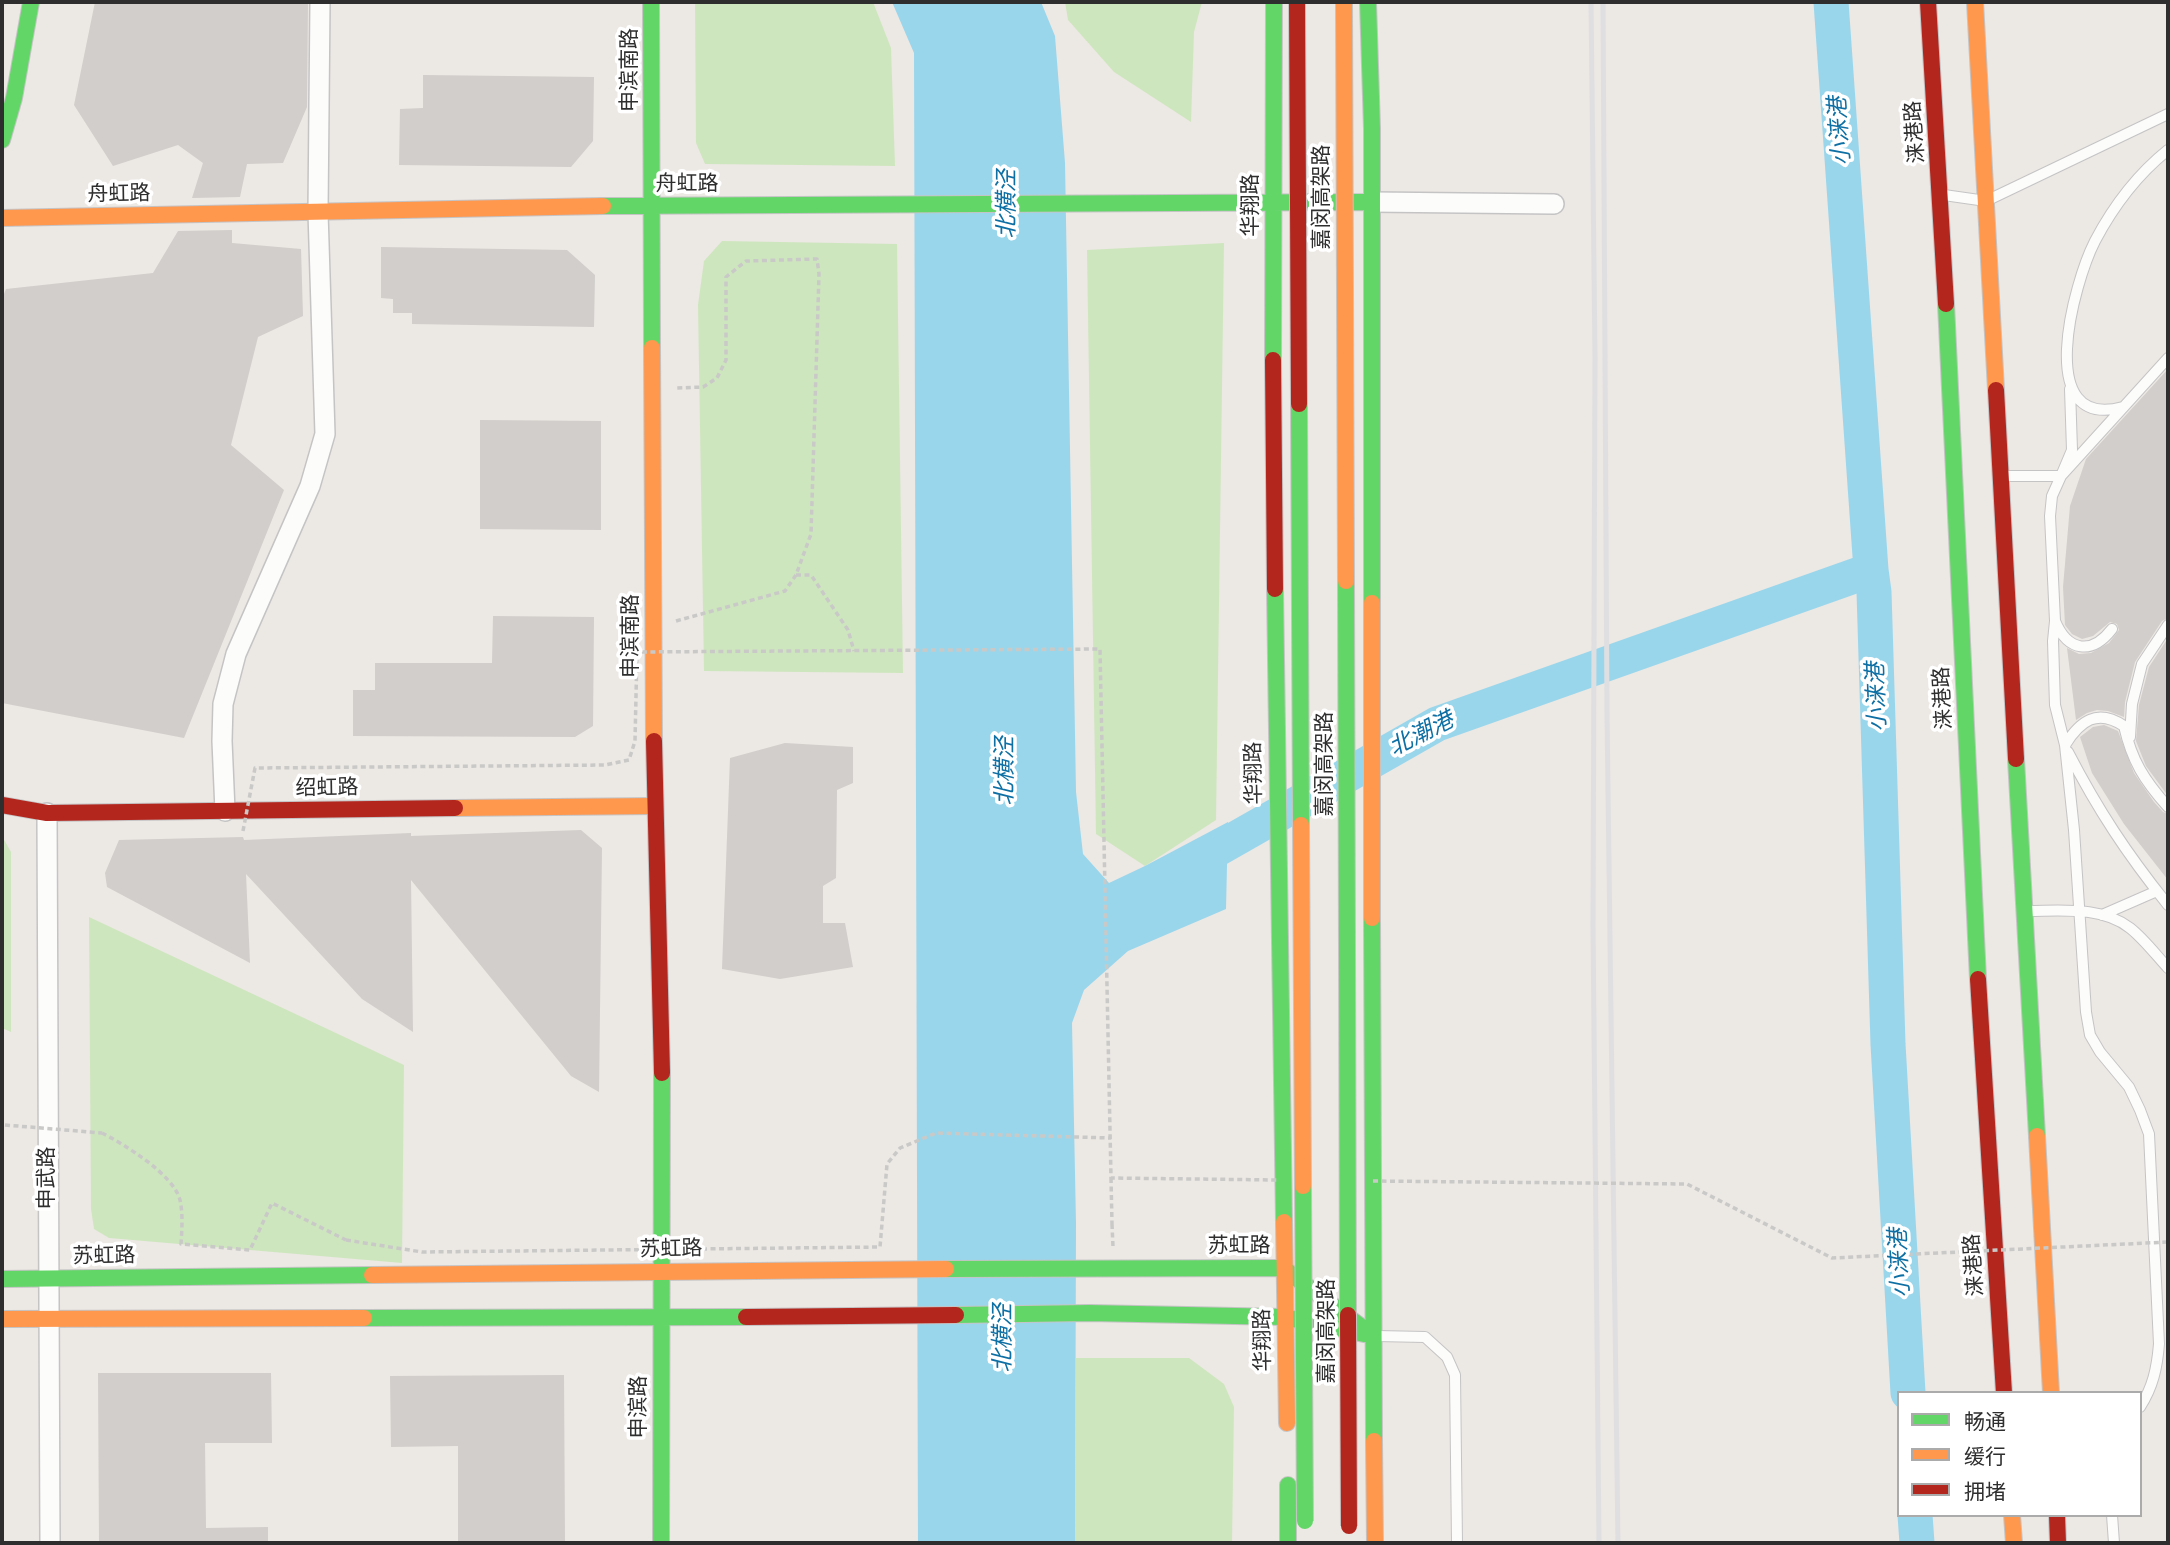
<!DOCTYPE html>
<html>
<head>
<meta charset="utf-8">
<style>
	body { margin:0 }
	#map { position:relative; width:2170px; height:1545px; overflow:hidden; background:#ece8e4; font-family:Roboto,"Noto Sans SC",sans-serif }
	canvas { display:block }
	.frame { position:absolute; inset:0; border:4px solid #2e2e2e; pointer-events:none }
	.legend { position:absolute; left:1897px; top:1391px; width:245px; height:126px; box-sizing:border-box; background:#fff; border:2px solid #ababab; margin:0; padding:9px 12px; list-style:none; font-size:21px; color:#2e2e2e }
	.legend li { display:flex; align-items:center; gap:14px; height:35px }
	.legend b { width:35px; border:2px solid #ababab }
</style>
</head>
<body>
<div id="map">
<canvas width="2170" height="1545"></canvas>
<div class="frame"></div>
<ul class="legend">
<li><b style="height:9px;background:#63d668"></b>畅通</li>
<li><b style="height:9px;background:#ff974d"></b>缓行</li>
<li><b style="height:9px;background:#b3261e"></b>拥堵</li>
</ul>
</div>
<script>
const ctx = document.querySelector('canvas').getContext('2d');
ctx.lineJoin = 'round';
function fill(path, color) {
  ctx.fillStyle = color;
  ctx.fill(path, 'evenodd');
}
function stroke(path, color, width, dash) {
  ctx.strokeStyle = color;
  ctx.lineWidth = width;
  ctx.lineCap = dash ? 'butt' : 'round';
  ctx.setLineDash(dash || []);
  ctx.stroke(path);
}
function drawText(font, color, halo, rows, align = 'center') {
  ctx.font = font + ' Roboto,"Noto Sans SC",sans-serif';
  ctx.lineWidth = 7;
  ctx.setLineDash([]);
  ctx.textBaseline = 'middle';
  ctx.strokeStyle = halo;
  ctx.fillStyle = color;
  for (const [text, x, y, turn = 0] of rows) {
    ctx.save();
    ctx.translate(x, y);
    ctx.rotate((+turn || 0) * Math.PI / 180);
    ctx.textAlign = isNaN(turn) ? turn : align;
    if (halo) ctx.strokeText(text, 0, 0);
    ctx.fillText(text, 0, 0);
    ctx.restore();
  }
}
const green = new Path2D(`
	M695 2H873L891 48 895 166 705 164 696 143Z
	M1065 2H1202L1194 32 1191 122 1114 72 1068 20Z
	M722 241 897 244 903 673 704 671 698 305 704 261Z
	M1224 243 1216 820 1145 866 1096 834 1087 250Z
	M2 836 11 852V1032L2 1028Z
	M89 917 404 1065 402 1263 109 1238 94 1229 91 1209Z
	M1076 1358H1189L1224 1384 1234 1407 1232 1543H1075Z`);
const water = new Path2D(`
	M892 2H1041L1055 36 1065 163 1076 792 1083 854 1109 883 1145 866 1228 822 1226 909 1128 951 1084 990 1072 1023 1076 1224 1075 1543H918L914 53Z`);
const river = new Path2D(`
	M1831 2 1871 570 1874 592 1888 1044 1908 1393
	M1186 867 1437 724 1871 570
	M1915 1515 1917 1543`);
const building = new Path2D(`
	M95 2H308L307 107 283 163 247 164 240 197 192 198 203 163 178 145 113 166 74 105Z
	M423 75 594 77 593 141 571 167 399 165 400 109 423 108Z
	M232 230V243L301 249 303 316 258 337 231 445 284 490 184 738 2 703V299L6 289 153 273 178 231Z
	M381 247 567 250 595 275 594 327 412 324V313H393V299L381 298Z
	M2168 369V618L2162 621 2135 662 2125 702 2124 717 2108 711 2097 710 2087 713 2076 720 2067 648 2079 654 2091 653 2109 643 2119 630 2117 624 2110 622 2093 636 2082 639 2072 634 2065 625 2063 587 2070 506 2086 459Z
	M480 420 601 421V530L480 529Z
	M493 616 594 617 593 726 575 737 353 736V690H375V663H492Z
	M2168 638V796L2146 766 2136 741 2139 705 2149 667Z
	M2104 725 2118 731 2134 773 2154 802 2163 812 2168 814V880L2124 824 2092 773 2080 737 2093 727Z
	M785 743 853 747V783L837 790 836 878 823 886V923H845L853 967 780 979 722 969 730 758Z
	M581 830 602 848 599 1092 571 1076 411 880 413 1032 362 999 246 874 250 963 107 887 105 873 119 840 243 837 244 840 411 833V836Z
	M98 1373H271L272 1443H205L206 1528 268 1527V1543H99Z
	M564 1375 565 1543H458V1446L391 1447 390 1376Z`);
const path = new Path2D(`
	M796 575H811L848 630 854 651
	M676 621 785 591 796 575 811 534 819 274 817 259 746 261 726 277V360L717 378 703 387 676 388
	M102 1133C124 1144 174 1175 180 1200 183 1214 182 1229 181 1244L250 1250 272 1203 346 1240
	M1112 1224 1113 1247`);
const lane = new Path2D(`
	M1944 195 1986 201 2168 114
	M2123 407C2032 432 2074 282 2095 241 2113 207 2138 174 2168 150
	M2004 476H2061L2072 450 2070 389
	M2055 621C2068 652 2092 655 2112 629
	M2130 737 2132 704 2142 664 2168 625
	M2065 745C2080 721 2097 708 2124 726 2132 761 2144 780 2168 807
	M2068 752C2098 810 2127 854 2168 905
	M2028 911C2061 911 2102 906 2130 928 2144 939 2156 955 2168 968
	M2102 915 2157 891
	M1377 1336 1425 1337 1447 1357 1455 1375 1457 1543
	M2140 1407C2153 1387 2157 1368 2159 1344L2149 1134 2140 1110 2129 1087 2100 1052 2090 1035 2086 1012 2074 830 2065 745 2055 705 2053 641 2055 621 2050 516 2052 496 2061 476 2168 358
	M2112 1515 2114 1543`);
const street = new Path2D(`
	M1372 202 1554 204
	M225 811 222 741 223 704 236 654 310 486 325 434 318 212 320 2
	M47 813 50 1543`);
const fast = new Path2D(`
	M651 2 652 348
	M1368 2 1372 129V603
	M2 140 14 98 31 2
	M603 206 1364 202
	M1946 304 1978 979
	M1273 360 1274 2
	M1275 589 1284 1222
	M2016 759 2037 1136
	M1372 918 1374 1441
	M946 1269 1283 1268 1360 1326
	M2 1279 372 1275
	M956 1315 1089 1313 1284 1317 1364 1334
	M364 1318 746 1317
	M1288 1485V1543
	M661 1543 662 1073`);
const slow = new Path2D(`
	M1975 2 1996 390
	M2 218 603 206
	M652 348 654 741
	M1372 603V918
	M455 808 654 806
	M2037 1136 2051 1393
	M1284 1222 1287 1423
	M372 1275 946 1269
	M2 1319 364 1318
	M1374 1441 1375 1543
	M2012 1515 2014 1543`);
const jam = new Path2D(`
	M1928 2 1946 304
	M1273 360 1275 589
	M1996 390 2016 759
	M654 741 662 1073
	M2 805 47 813 455 808
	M1978 979 2004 1393
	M746 1317 956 1315
	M2057 1515 2058 1543`);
const rail = new Path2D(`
	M1591 2 1595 358 1593 925 1599 1543
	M1603 2 1607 714 1618 1543`);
const pathBridge = new Path2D(`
	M243 831 255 768 605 765 629 760 635 741 637 652 1100 649 1111 1178 1278 1180
	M5 1125 102 1133
	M1111 1178 1112 1224
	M1373 1181 1687 1184 1832 1258 2168 1242
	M346 1240 422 1252 880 1247 887 1164 900 1148 936 1133 1111 1138`);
const fastBridge = new Path2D(`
	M1299 404 1301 825
	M1346 581 1348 1315
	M1303 1186 1305 1521`);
const slowBridge = new Path2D(`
	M1344 2 1346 581
	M1301 825 1303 1186`);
const jamBridge = new Path2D(`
	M1297 2 1299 404
	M1348 1315 1349 1526`);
const streetNames = [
	["申滨南路",631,70,-90],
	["涞港路",1916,132,-94],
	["舟虹路",687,185],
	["舟虹路",119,195,-1],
	["嘉闵高架路",1323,197,-90],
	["华翔路",1252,205,-90],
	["申滨南路",632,636,-90],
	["涞港路",1944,698,-93],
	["嘉闵高架路",1326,764,-90],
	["华翔路",1255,773,-91],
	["绍虹路",327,789,-1],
	["申武路",48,1178,-90],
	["苏虹路",1239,1247],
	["苏虹路",671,1250,-1],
	["苏虹路",104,1257,-1],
	["涞港路",1975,1265,-94],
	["嘉闵高架路",1328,1331,-90],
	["华翔路",1264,1340,-91],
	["申滨路",640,1407,-90]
];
const waterNames = [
	["小涞港",1841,131,-94],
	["北横泾",1008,204,-90],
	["小涞港",1878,697,-92],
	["北潮港",1422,735,-27],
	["北横泾",1006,771,-90],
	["小涞港",1901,1263,-93],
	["北横泾",1004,1338,-90]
];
fill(green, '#cee6be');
fill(water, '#99d6ec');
stroke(river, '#99d6ec', 35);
fill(building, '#d1cecb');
stroke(lane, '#c5c4c5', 12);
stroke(street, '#c5c4c5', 22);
stroke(fast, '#c5c4c5', 18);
stroke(slow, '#c5c4c5', 18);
stroke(jam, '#c5c4c5', 18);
stroke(path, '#c9c9c8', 3.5, [5, 3.5]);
stroke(lane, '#fcfcfb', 10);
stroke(street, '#fcfcfb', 19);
stroke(fast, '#63d668', 16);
stroke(slow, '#ff974d', 16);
stroke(jam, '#b3261e', 16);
stroke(rail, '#dfdfe1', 5);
stroke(fastBridge, '#c6c5c4', 18, []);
stroke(slowBridge, '#c6c5c4', 18, []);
stroke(jamBridge, '#c6c5c4', 18, []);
stroke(pathBridge, '#c9c9c8', 3.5, [5, 3.5]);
stroke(fastBridge, '#63d668', 16);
stroke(slowBridge, '#ff974d', 16);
stroke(jamBridge, '#b3261e', 16);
drawText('21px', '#2e2e2e', '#fff', streetNames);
drawText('italic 23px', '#0d6fa3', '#fff', waterNames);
</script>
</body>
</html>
